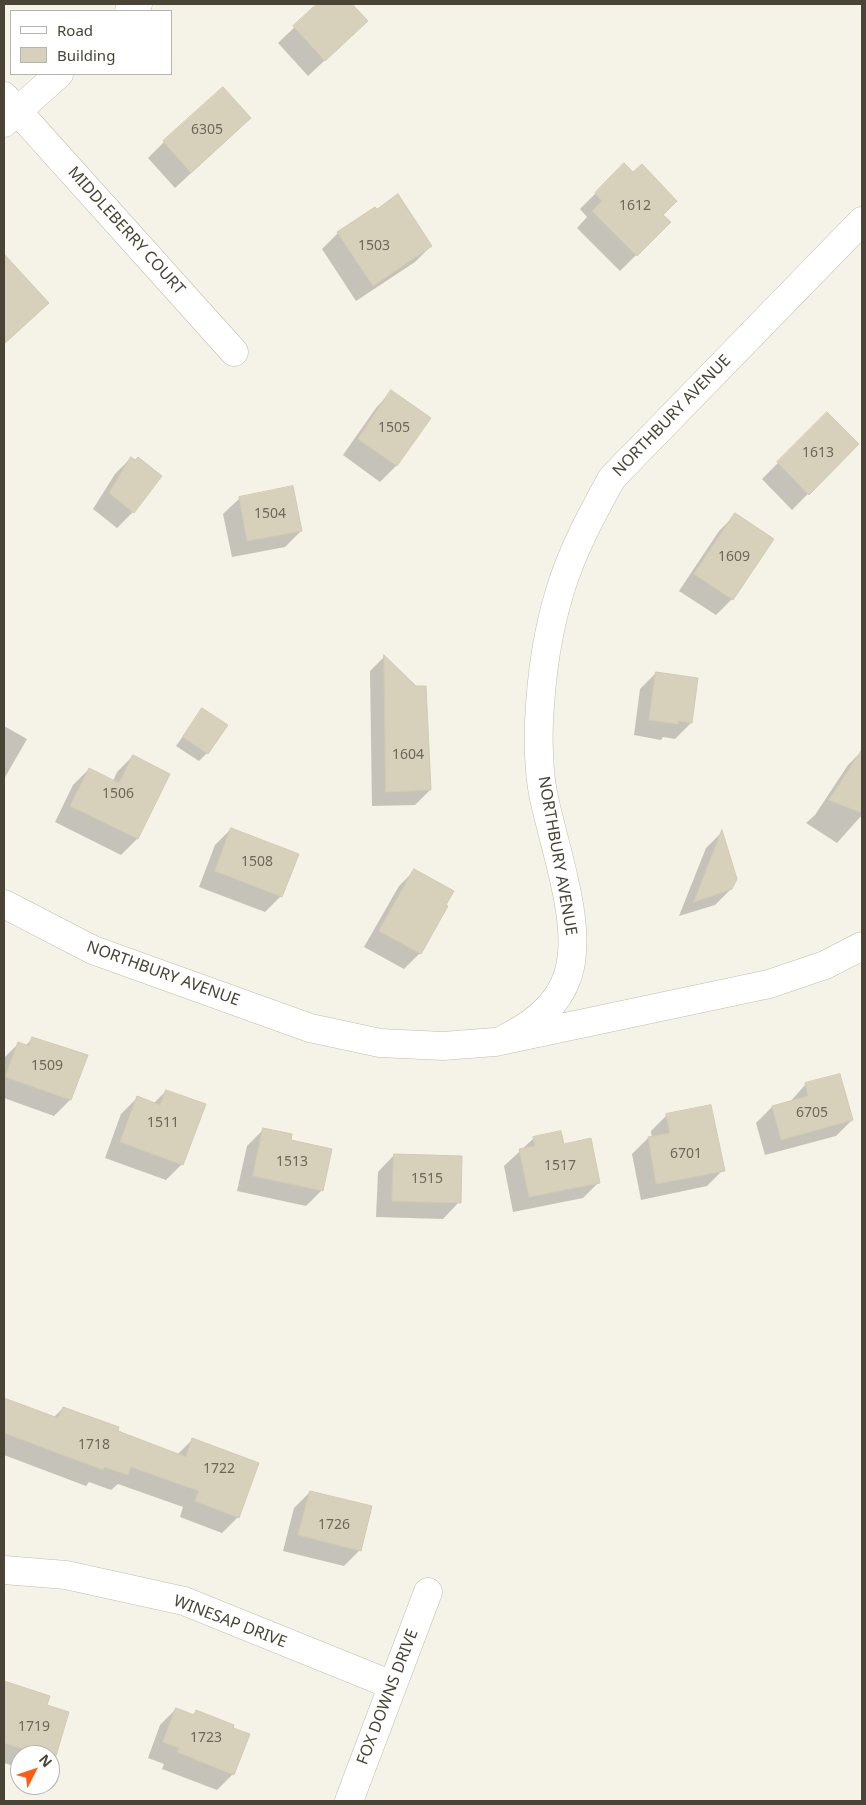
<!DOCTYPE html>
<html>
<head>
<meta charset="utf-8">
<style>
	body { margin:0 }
	#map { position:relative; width:866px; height:1805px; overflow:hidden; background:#f5f3e8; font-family:"Noto Sans",sans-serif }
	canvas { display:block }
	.frame { position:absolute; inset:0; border:5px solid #494436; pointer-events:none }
	.legend { position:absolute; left:10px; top:10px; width:162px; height:65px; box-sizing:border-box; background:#fff; border:1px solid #b6b4af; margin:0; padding:6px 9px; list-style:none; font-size:15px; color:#494436 }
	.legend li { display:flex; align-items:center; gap:10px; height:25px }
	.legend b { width:25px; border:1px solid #b6b4af }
	.north { position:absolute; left:10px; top:1745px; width:50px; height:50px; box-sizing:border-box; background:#fff; border:1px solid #b6b4af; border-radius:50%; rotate:49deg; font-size:14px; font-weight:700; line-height:20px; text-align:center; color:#494436 }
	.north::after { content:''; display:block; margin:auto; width:18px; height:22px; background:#ff5d14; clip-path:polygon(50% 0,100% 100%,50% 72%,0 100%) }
</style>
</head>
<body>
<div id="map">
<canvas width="866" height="1805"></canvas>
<div class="frame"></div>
<ul class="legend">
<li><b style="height:6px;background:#fff"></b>Road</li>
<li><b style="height:14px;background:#d7d1bc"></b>Building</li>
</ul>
<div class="north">N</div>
</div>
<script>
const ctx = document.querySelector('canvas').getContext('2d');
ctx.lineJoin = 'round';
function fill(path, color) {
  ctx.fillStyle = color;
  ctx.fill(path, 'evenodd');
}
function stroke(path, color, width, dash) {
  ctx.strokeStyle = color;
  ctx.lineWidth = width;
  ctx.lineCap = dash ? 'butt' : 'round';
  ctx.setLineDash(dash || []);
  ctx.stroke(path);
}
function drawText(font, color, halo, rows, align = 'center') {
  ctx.font = font + ' "Noto Sans",sans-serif';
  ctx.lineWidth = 4;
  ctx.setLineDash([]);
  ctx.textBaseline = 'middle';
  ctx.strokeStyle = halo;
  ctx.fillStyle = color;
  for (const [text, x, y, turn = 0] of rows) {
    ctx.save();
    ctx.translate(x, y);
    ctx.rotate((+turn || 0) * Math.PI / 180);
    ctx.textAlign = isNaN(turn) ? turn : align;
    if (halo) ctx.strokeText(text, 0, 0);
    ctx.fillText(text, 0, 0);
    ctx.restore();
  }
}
const shadow = new Path2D(`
	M319 4H350L367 21 308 76 278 43Z
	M250 118 175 188 148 158 164 142Z
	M624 165 669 222 620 271 577 228 587 217 580 209Z
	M375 208 431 246 415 262 356 301 322 249 338 233Z
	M17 270 31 319 4 344V281Z
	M391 392 429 418 396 466 380 482 343 455 376 408Z
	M827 414 857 444 792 510 762 479Z
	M131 458 133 512 117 528 93 509 115 474Z
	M240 498 301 531 285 547 232 557 223 514Z
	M735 515 732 599 716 615 679 591 719 531Z
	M384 657 430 790 415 805 372 806 370 671Z
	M656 673 691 723 675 739 663 737 661 740 634 735 640 689Z
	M202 710 207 753 199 761 176 746Z
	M4 726 27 739 4 779Z
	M862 751V815L837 843 806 823 815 815 848 765Z
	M133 756 169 774 137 839 121 855 55 822 73 785 89 769 113 781 117 772Z
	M231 829 281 896 265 912 199 887 215 845Z
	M721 833 731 889 715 905 679 916 706 848Z
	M415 870 420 953 404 969 364 947 399 886Z
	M32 1039 70 1100 54 1116 4 1098V1058L18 1044 25 1046Z
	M839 1075 852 1120 836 1136 765 1155 756 1123 772 1107 790 1102 805 1085Z
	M166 1091 182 1164 166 1180 105 1158 121 1114 137 1098 153 1104Z
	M667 1115 723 1170 707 1186 641 1200 632 1154 648 1138H652L651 1131Z
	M263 1130 290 1141 322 1190 306 1206 237 1191 247 1146Z
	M534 1138 563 1145 599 1182 583 1198 513 1212 504 1166Z
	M394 1155 459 1202 443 1219 376 1217 378 1172Z
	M4 1400 53 1418 63 1408 177 1455 193 1439 238 1517 222 1533 180 1517 183 1507 118 1484 111 1490 89 1482 86 1486 4 1455Z
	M310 1492 360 1550 344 1566 283 1551 294 1508Z
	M4 1682 48 1696 46 1706 54 1758 50 1762V1755H20V1768L4 1763Z
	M176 1709 192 1715 196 1712 233 1774 217 1790 162 1769 164 1764 148 1758 160 1725Z`);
const building = new Path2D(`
	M317 4H352L368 21 325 61 293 26Z
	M223 87 251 118 191 173 163 141Z
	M624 163 633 172 642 164 677 201 663 215 671 222 637 256 592 211 602 201 595 193Z
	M398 194 432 246 373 286 337 232 375 207 377 209Z
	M4 254 49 303 4 344Z
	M391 390 431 418 397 466 358 439Z
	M827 412 859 444 809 495 777 462Z
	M131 457 135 460 138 457 162 476 134 513 109 493Z
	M293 486 302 531 247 541 239 497Z
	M735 513 774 539 733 600 694 574Z
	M384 655 416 686H426L431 790 386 792Z
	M656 672 698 678 692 723 678 721V724L649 720Z
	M202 708 228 725 208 754 183 737Z
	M862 750V813L829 800Z
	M133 755 170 774 138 839 70 806 89 768 119 783Z
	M231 828 299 854 282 897 215 871Z
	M722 830 737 879 732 889 694 902Z
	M414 869 454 891 446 905 448 906 421 954 379 931Z
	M32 1037 88 1055 71 1100 5 1077 18 1042 29 1046Z
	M840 1074 853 1120 781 1140 772 1106 808 1096 805 1083Z
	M166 1090 206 1104 183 1165 120 1142 137 1096 160 1105Z
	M711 1105 725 1171 656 1184 648 1137 670 1133 666 1114Z
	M263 1128 292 1134 291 1140 332 1149 323 1191 253 1176Z
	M561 1131 564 1144 591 1138 600 1183 529 1197 519 1149 535 1146 533 1137Z
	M394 1154 462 1156 461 1203 392 1201Z
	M4 1398 58 1418 63 1407 119 1427 118 1431 186 1457 192 1438 259 1463 239 1518 195 1501 199 1491 131 1467 128 1475 104 1467 103 1470 4 1433Z
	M310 1491 372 1506 361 1551 298 1535Z
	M4 1681 50 1696 47 1705 69 1712 55 1759 50 1755H43L4 1743Z
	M176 1708 194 1715 196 1710 234 1725 233 1728 250 1734 234 1775 177 1752 179 1748 163 1742Z`);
const minor = new Path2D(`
	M129 11 138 4
	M4 96 234 352
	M4 123 59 74
	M4 904 93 950 310 1028 380 1043 443 1046 495 1042 769 984 825 965 862 946
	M506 1038C533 1024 558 1006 568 975 584 925 553 845 543 793 539 773 538 742 539 722 541 678 547 633 560 591 572 551 592 514 612 478L862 221
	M4 1570 66 1575 184 1601 392 1685
	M349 1801 428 1592`);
const numberNames = [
	["6305",207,130],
	["1612",635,206],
	["1503",374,246],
	["1505",394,428],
	["1613",818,453],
	["1504",270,514],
	["1609",734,557],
	["1604",408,755],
	["1506",118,794],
	["1508",257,862],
	["1509",47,1066],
	["6705",812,1113],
	["1511",163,1123],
	["6701",686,1154],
	["1513",292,1162],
	["1517",560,1166],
	["1515",427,1179],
	["1718",94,1445],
	["1722",219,1469],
	["1726",334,1525],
	["1719",34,1727],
	["1723",206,1738]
];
const streetNames = [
	["MIDDLEBERRY COURT",126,231,48],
	["NORTHBURY AVENUE",672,416,-46],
	["NORTHBURY AVENUE",557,856,80],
	["NORTHBURY AVENUE",163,974,20],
	["WINESAP DRIVE",230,1622,21],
	["FOX DOWNS DRIVE",388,1697,-69]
];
fill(shadow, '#0003');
fill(building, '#d7d1bc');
stroke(building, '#d3caaf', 1);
stroke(minor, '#c1bda9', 29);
stroke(minor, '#fff', 28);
drawText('14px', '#6c6758', null, numberNames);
drawText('16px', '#494436', '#fff', streetNames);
</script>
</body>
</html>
